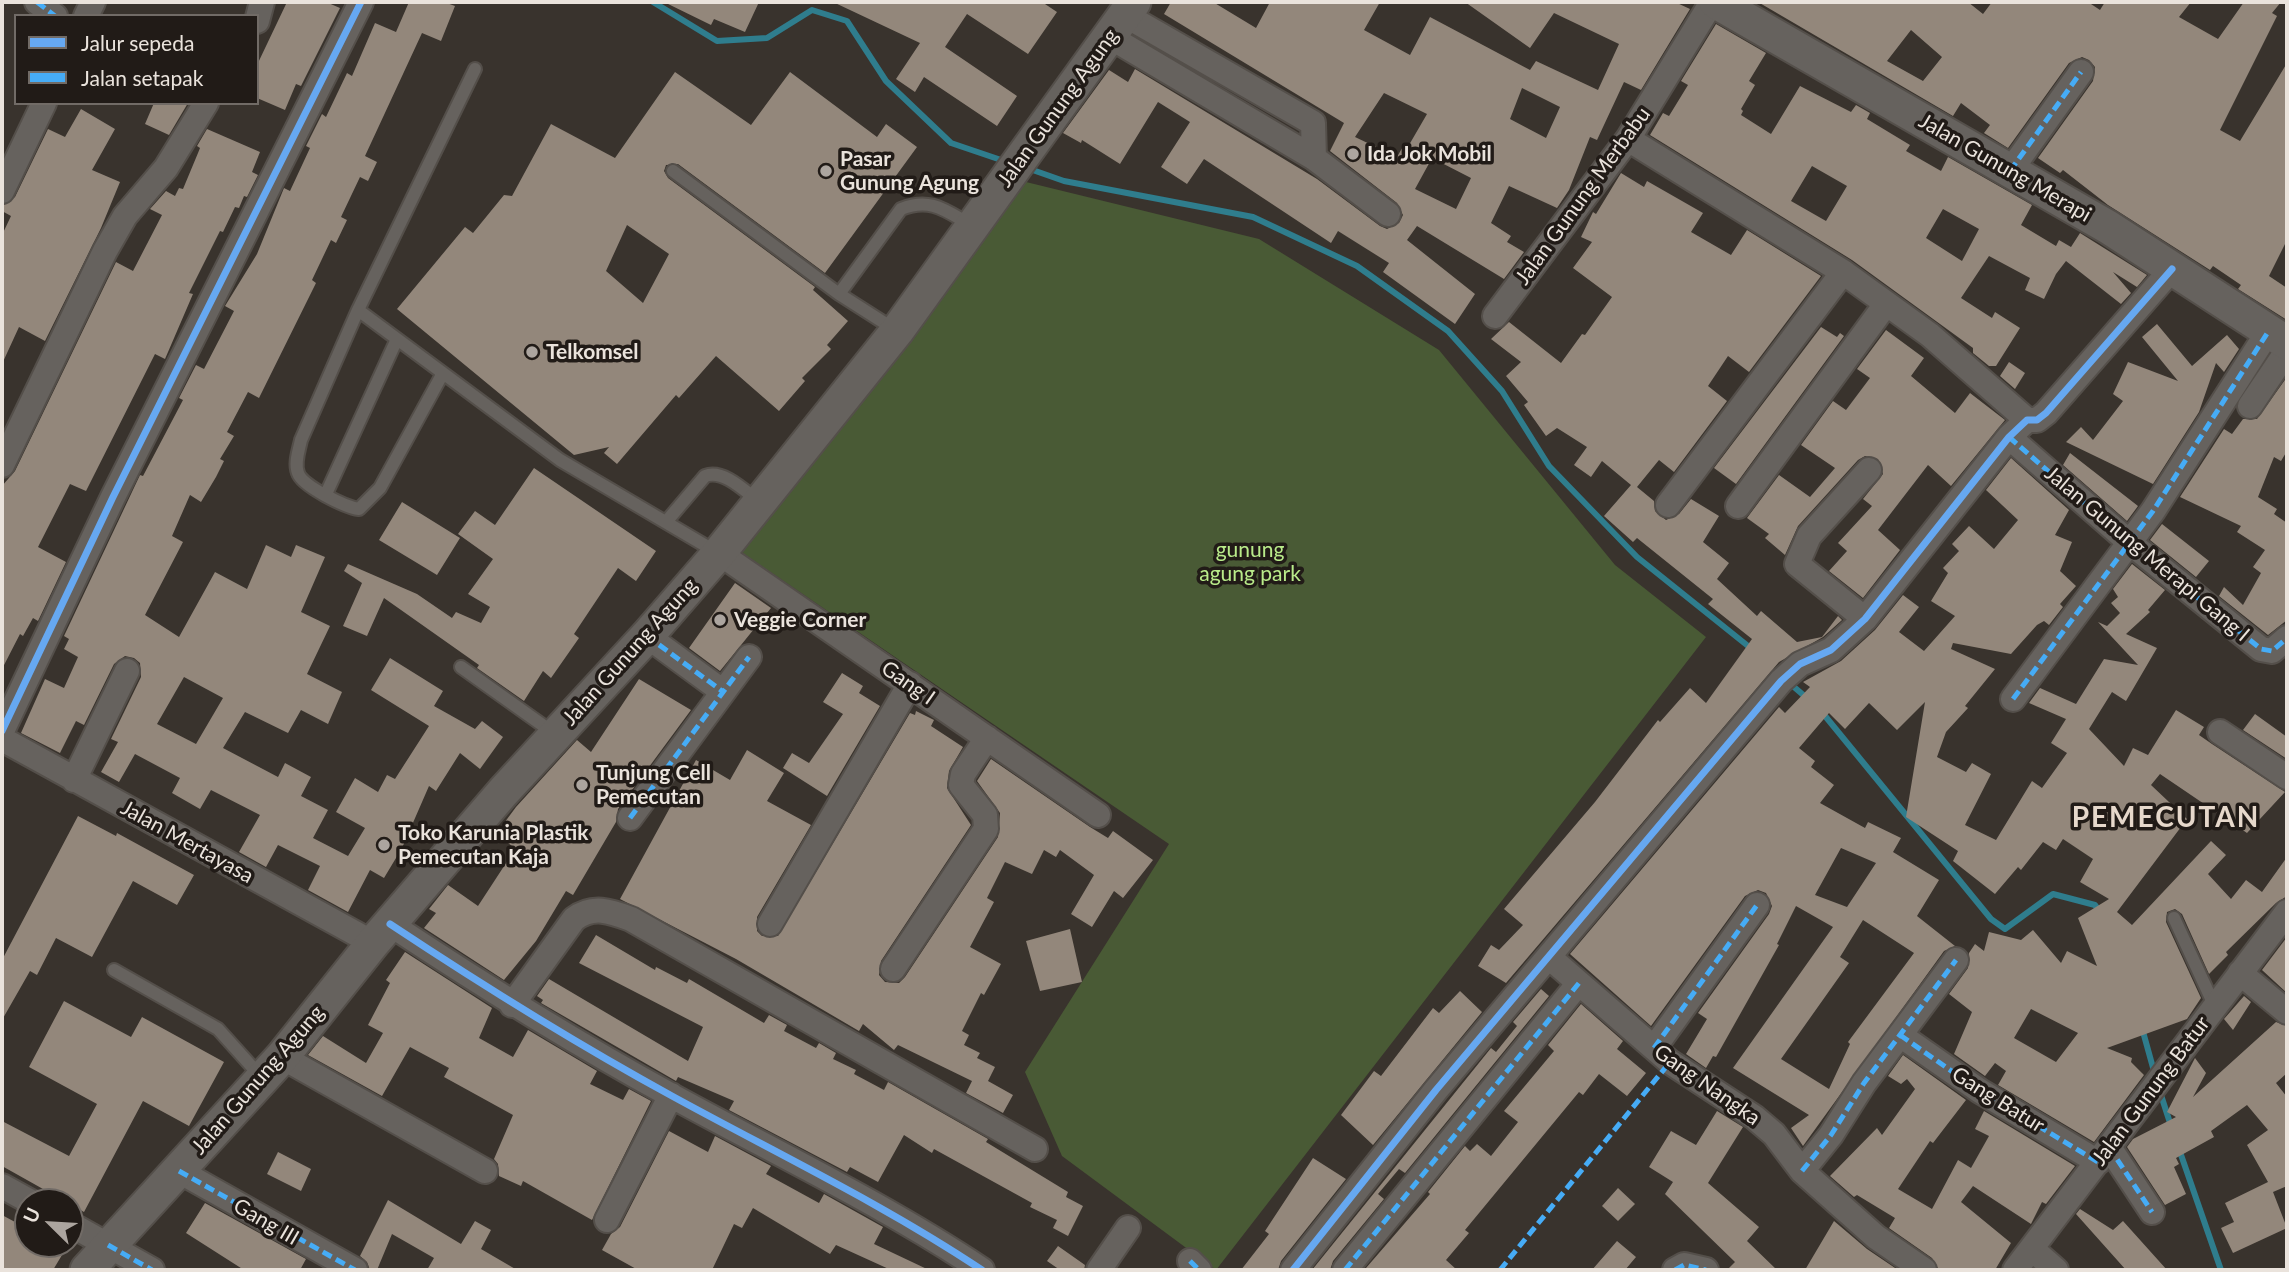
<!DOCTYPE html>
<html>
<head>
<meta charset="utf-8">
<style>
	body { margin:0 }
	#map { position:relative; width:2289px; height:1272px; overflow:hidden; background:#39332d; font-family:Lato,sans-serif }
	canvas { display:block }
	.frame { position:absolute; inset:0; border:4px solid #eae3dc; pointer-events:none }
	.legend { position:absolute; left:14px; top:14px; width:245px; height:91px; box-sizing:border-box; background:#211b17; border:2px solid #716b66; margin:0; padding:9px 12px; list-style:none; font-size:21px; color:#eae3dc }
	.legend li { display:flex; align-items:center; gap:14px; height:35px }
	.legend b { width:35px; border:2px solid #716b66 }
	.north { position:absolute; left:14px; top:1188px; width:70px; height:70px; box-sizing:border-box; background:#211b17; border:2px solid #716b66; border-radius:50%; rotate:294deg; font-size:19px; font-weight:700; line-height:28px; text-align:center; color:#eae3dc }
	.north::after { content:''; display:block; margin:auto; width:24px; height:32px; background:#aca59f; clip-path:polygon(50% 0,100% 100%,50% 72%,0 100%) }
</style>
</head>
<body>
<div id="map">
<canvas width="2289" height="1272"></canvas>
<div class="frame"></div>
<ul class="legend">
<li><b style="height:9px;background:#66a8f1"></b>Jalur sepeda</li>
<li><b style="height:9px;background:#46acf6"></b>Jalan setapak</li>
</ul>
<div class="north">U</div>
</div>
<script>
const ctx = document.querySelector('canvas').getContext('2d');
ctx.lineJoin = 'round';
function fill(path, color) {
  ctx.fillStyle = color;
  ctx.fill(path, 'evenodd');
}
function stroke(path, color, width, dash) {
  ctx.strokeStyle = color;
  ctx.lineWidth = width;
  ctx.lineCap = dash ? 'butt' : 'round';
  ctx.setLineDash(dash || []);
  ctx.stroke(path);
}
function drawText(font, color, halo, rows, align = 'center') {
  ctx.font = font + ' Lato,sans-serif';
  ctx.lineWidth = 7;
  ctx.setLineDash([]);
  ctx.textBaseline = 'middle';
  ctx.strokeStyle = halo;
  ctx.fillStyle = color;
  for (const [text, x, y, turn = 0] of rows) {
    ctx.save();
    ctx.translate(x, y);
    ctx.rotate((+turn || 0) * Math.PI / 180);
    ctx.textAlign = isNaN(turn) ? turn : align;
    if (halo) ctx.strokeText(text, 0, 0);
    ctx.fillText(text, 0, 0);
    ctx.restore();
  }
}
const green = new Path2D(`
	M1026 182 1259 239 1439 350 1615 565 1706 637 1216 1270 1062 1156 1025 1072 1169 844 741 552Z`);
const stream = new Path2D(`
	M653 2 717 41 767 38 812 10 847 21 886 81 951 143 1007 162
	M1027 168 1064 181 1253 217 1357 266 1448 331 1502 391 1549 466 1637 557 1753 650
	M1787 681 1808 699
	M1821 711 1991 919 2005 929 2053 894 2095 905 2101 914
	M2142 1028 2155 1075
	M2160 1092 2172 1129
	M2179 1149 2221 1270`);
const building = new Path2D(`
	M287 2H326L340 8 301 86 296 84 285 110 257 98V65Z
	M409 2H444L455 6 441 41 422 33 365 156 377 162 368 181 360 177 341 217 347 220 336 243 331 240 312 280 316 283 259 398 248 392 227 432 234 436 220 459 224 461 216 477 201 502 190 495 172 536 183 542 145 615 179 637 215 572 247 589 266 545 291 557 296 545 325 557 301 612 330 626 307 674 342 692 328 724 301 710 288 733 245 712 223 748 278 777 285 763 311 777 301 796 328 810 313 838 348 856 365 828 336 812 355 778 378 792 387 775 395 779 429 726 371 690 390 658 443 691 434 706 475 729 482 721 503 737 480 769 460 753 436 791 429 786 402 848 384 878 370 870 348 912 308 890 320 866 278 845 266 867 239 852 260 815 211 790 200 809 172 793 180 778 135 754 119 782 101 772 118 742 111 739 141 677 140 663 134 658 125 656 114 664 84 725 76 721 60 753 21 733 45 679 64 688 78 657 64 649 69 639 64 636 140 475 143 476 183 400 179 398 196 365 204 369 234 311 225 306 257 254 284 188 290 191 310 148 306 146 322 114 326 117 347 73 352 76 375 23 396 32ZM184 677 223 698 196 744 157 724Z
	M664 2H759L745 32 714 19 711 25Z
	M833 2H1042L1057 12 1028 54 967 14 945 47 1017 96 997 126 924 77 915 92 896 79 920 43Z
	M1171 2H1213L1256 28 1270 2H1380L1364 30 1410 55 1430 17 1530 70 1536 61 1598 90 1619 44 1554 13 1530 48 1465 2H1675L1690 9 1641 90 1624 82 1597 140 1590 137 1569 190 1557 208 1509 186 1491 223 1511 236 1507 242 1524 252 1504 279 1417 226 1407 240 1475 294 1455 324 1383 272 1389 263 1338 231 1331 243 1204 159 1187 184 1161 167 1190 122 1158 102 1120 164 1082 140 1081 143 1063 133 1109 70 1128 82 1135 69 1317 179 1380 226 1387 229 1399 223 1403 215 1397 203 1330 151 1344 123 1164 14ZM1522 88 1560 107 1546 138 1510 119ZM1384 93 1427 114 1409 145 1405 143 1397 157 1355 137ZM1432 158 1471 178 1456 209 1415 189Z
	M1758 2H1968L1983 14 1992 2H2088L2100 10 2105 2H2191L2179 17 2218 39 2244 2H2281L2272 13 2277 16 2220 130 2240 141 2287 63V240L2269 276 2287 288V320L2238 289 2241 285 2213 266 2210 270 2108 205 2063 170 2060 173 2038 158 2093 81 2095 67 2089 60 2082 57 2069 63 2008 148 1984 133 1990 125 1961 103 1953 116ZM1911 30 1942 57 1923 81 1887 61Z
	M1716 24 1766 53 1749 81 1755 85 1741 109 1743 111 1741 115 1771 134 1800 86 1851 112 1856 105 1870 113 1867 119 1910 145 1906 151 1941 171 1948 157 2032 205 2021 225 2056 246 2059 240 2071 247 2080 233 2147 275 2137 287 2113 272 2131 293 2121 304 2066 261 2056 274 2044 299 2025 290 2030 278 1989 256 1961 298 1992 318 1995 312 2020 328 1996 366H1989L1973 353V348L1852 260 1650 135 1663 113 1669 116 1688 85 1681 81ZM1812 166 1847 186 1826 221 1791 201ZM1943 209 1979 229 1962 261 1926 238Z
	M675 72 751 125 790 72 877 137 886 124 917 147 825 273 678 164 666 165 664 171 668 178 815 287 813 290 848 321 827 345 831 349 802 378 805 381 779 411 716 356 679 398 676 395 617 464 604 453 609 447 574 455 397 309 465 227 473 233 504 195 512 196 551 124 615 158ZM627 225 669 254 643 303 606 271Z
	M154 103H188L169 135 145 124Z
	M81 109 115 129 92 170 120 182 101 228 45 341 19 327 2 364V235L11 216 2 211V206L15 197 48 129 65 137Z
	M207 129 260 152 252 172 258 175 247 197 244 196 239 208 235 207 223 232 220 231 189 293 193 294 165 359 155 354 86 491 70 484 38 547 66 562 38 621 33 618 23 636 20 634 2 669V486L15 471 116 262 133 271 162 215 150 209 166 191 175 196 179 188 183 189 198 153 200 148 197 146Z
	M1621 173 1644 187 1647 181 1703 213 1691 232 1731 255 1747 230 1821 276 1749 372 1728 356 1708 386 1727 401 1674 472 1659 460 1637 487 1654 501 1655 511 1666 520 1679 514 1691 499 1719 516 1703 542 1729 563 1717 579 1757 616 1761 611 1797 642 1822 637 1838 616 1842 620 1823 637 1779 662 1506 983 1478 966 1491 945 1499 950 1523 925 1504 909 1595 802 1658 720 1660 722 1690 688 1706 703 1752 639 1708 604 1713 599 1637 538 1633 542 1604 516 1631 485 1602 461 1591 477 1574 465 1587 447 1557 428 1546 436 1524 405 1528 402 1506 376 1521 362 1491 339 1509 322 1561 363 1582 334 1585 335 1612 297 1573 268 1592 242 1581 237 1593 212 1596 214Z
	M2157 324 2192 366 2227 335 2239 349 2224 372 2216 363 2199 412 2153 484 2066 442 2081 427 2093 440 2123 401 2113 394 2128 362 2178 381 2142 337Z
	M1821 327 1837 337 1840 333 1844 336 1736 484 1714 468Z
	M1886 330 1924 358 1911 376 1955 413 1970 393 2005 420 1951 486 1928 465 1878 530 1900 550 1863 598 1829 571 1847 551 1838 543 1872 506 1863 499 1883 474 1878 459 1865 456 1858 460 1798 526 1785 555 1765 538 1769 534 1747 518 1779 475 1810 497 1835 468 1801 445 1833 401 1846 410 1870 378 1857 369Z
	M2009 362 2025 373 2015 389 2000 376Z
	M2287 377V451L2281 461 2274 457 2258 497 2277 509 2274 514 2287 523V620L2268 635 2219 596 2224 587 2243 605 2261 573 2253 567 2265 550 2237 532 2241 526 2180 497 2224 429 2232 434 2243 419H2257Z
	M2070 453 2138 506 2127 521 2063 465Z
	M2011 458 2069 510 2055 535 2072 542 2060 571 2076 586 2060 604 2063 607 2049 625 2044 621 2037 625 2011 654 1953 643 1951 649 1995 669 1965 706 1968 708 1946 732 1937 757 1966 772 1972 763 1991 774 1965 825 1996 840 2032 781 2042 788 2067 753 2051 743 2066 719 2029 703 2040 688 2076 704 2104 659 2138 665 2098 622 2107 626 2120 613 2111 603 2118 597 2113 589 2132 564 2165 590 2148 610 2150 612 2126 634 2157 648 2126 701 2112 692 2089 729 2124 766 2133 748 2148 755 2176 710 2204 727 2199 735 2212 744 2285 792 2247 833 2160 774 2151 785 2187 819 2117 912 2132 925 2211 841 2226 855 2208 874 2231 899 2246 880 2262 892 2287 857V896L2276 903 2226 952 2228 955 2209 974 2182 914 2175 909 2167 912 2166 922 2201 998 2187 1019 2107 1048 2132 1058 2131 1062 2144 1075 2094 1142 1998 1085 2006 1071 1995 1063 1985 1076 1954 1054 1972 1012 1949 994 1968 968 1969 953 1975 944 1984 951 1989 932 2021 940 2033 930 2061 963 2067 951 2097 966 2078 918 2109 899 2080 882 2093 859 2063 839 2056 850 2043 842 2021 870 2018 867 1995 894 1953 861 1958 851 1906 817 1925 702 1897 730 1869 703 1845 729 1829 713 1799 748 1815 761 1811 767 1834 785 1820 803 1865 828 1868 822 1901 838 1893 852 1939 880 1917 916 1955 946 1944 951 1803 1146 1791 1128 1809 1115 1733 1068 1833 927 1796 906 1777 944 1779 945 1716 1057 1713 1056 1706 1068 1686 1054 1707 1019 1698 1013 1769 914 1772 906 1766 893 1758 890 1745 896 1651 1026 1570 954 1779 707 1785 713 1810 687 1803 682 1841 661 1875 630 1903 595 1919 607 1899 632 1924 651 1955 616 1931 601 1948 573 1943 568 1959 551 1952 544 1969 526 1994 549 2018 520 1986 490ZM1841 848 1876 863 1847 907 1815 895ZM1863 920 1914 953 1848 1042 1850 1044 1829 1089 1781 1059 1849 963 1840 957ZM2031 1009 2078 1033 2056 1062 2014 1038Z
	M534 468 656 551 636 581 618 568 574 634 579 638 551 678 543 671 524 701 477 668 479 665 384 598 367 636 343 626 362 583 344 571 348 564 417 594 452 618 456 612 481 623 490 607 468 594 493 559 458 534 475 511 495 525Z
	M402 502 460 538 437 575 379 540Z
	M2162 524 2209 561 2196 577 2150 540Z
	M735 583 771 608 720 671 689 648Z
	M842 673 863 686 859 693 880 706 827 796 783 768 792 753 809 763 843 714 823 702Z
	M639 679 691 710 618 809 616 822 573 895 566 891 536 941 504 980 424 928 436 913 429 909 448 885 478 906 510 857 507 855 512 846 496 834 516 807 577 740 591 752Z
	M916 711 934 720 931 726 963 747 949 771 947 788 971 825 881 961 879 975 885 982 899 983 905 977 998 837 1000 813 977 781 991 759 1090 827 1108 838 1113 831 1153 860 1123 898 1114 891 1092 927 1071 914 1094 875 1060 850 1056 857 1044 850 1032 874 1005 862 987 898 994 902 970 947 1001 964 984 995 981 993 962 1031 969 1035 964 1045 980 1053 977 1058 995 1067 988 1081 1013 1095 1003 1113 966 1093 972 1081 898 1045 894 1050 863 1024 859 1031 736 959 620 899 696 760 730 780 747 750 784 773 767 801 811 825 757 917V931L762 936H778L910 713 915 715Z
	M2255 714 2287 737V759L2243 730Z
	M78 816 116 836 117 833 194 875 177 905 133 881 92 957 56 938 37 975 30 971 2 1020V960Z
	M1070 929 1082 982 1040 991 1026 941Z
	M596 935 655 970 656 967 687 983 689 979 764 1023 769 1015 787 1025 784 1031 816 1048 819 1043 836 1053 833 1059 856 1070 854 1074 884 1090 888 1082 988 1139 986 1142 1068 1192 1066 1197 1083 1206 1068 1236 1053 1228 1057 1220 1030 1207 1032 1203 934 1149 932 1153 904 1135 878 1182 850 1167 847 1172 729 1110 734 1101 678 1077 676 1081 541 1003 543 1000 537 996 549 979 688 1061 703 1027 579 963Z
	M2287 937V993L2262 970Z
	M405 952 492 1008 479 1038 513 1057 528 1030 597 1071 590 1084 623 1100 629 1089 651 1101 592 1220 523 1181 521 1186 499 1176 498 1164 494 1159 513 1115 444 1077 449 1068 410 1047 382 1096 308 1055 323 1036 366 1063 383 1033 368 1025 390 983 386 980Z
	M1541 989 1549 996 1405 1173 1399 1169 1378 1194 1384 1199 1333 1261 1330 1270H1312L1491 1048 1496 1052 1517 1026 1513 1022Z
	M1460 991 1482 1012 1373 1145 1341 1115 1374 1071 1381 1076 1433 1008 1439 1013Z
	M2244 996 2251 1002 2233 1030 2224 1019Z
	M64 1001 131 1037 142 1017 224 1062 189 1126 143 1101 84 1212 2 1166V1121L69 1156 97 1104 29 1067Z
	M1581 1004 1623 1041 1617 1049 1646 1073 1627 1096 1599 1074 1583 1095 1579 1092 1465 1230 1469 1233 1446 1260 1457 1270H1368L1366 1268 1430 1194 1428 1192 1465 1146 1470 1151 1477 1144 1491 1156 1518 1122 1504 1111 1554 1051 1548 1045Z
	M2276 1022 2287 1026V1073L2276 1083 2287 1097V1186L2273 1192 2287 1228 2233 1253 2221 1228 2234 1222 2225 1203 2268 1182 2247 1145 2268 1130 2247 1105 2211 1131 2214 1137 2176 1158 2179 1164 2174 1167 2186 1194 2165 1205 2127 1147 2133 1139 2176 1117 2167 1112 2195 1058 2206 1073 2193 1097Z
	M1903 1055 1966 1100 1933 1143 1930 1141 1898 1189 1932 1209 1958 1160 1971 1168 1989 1136 1975 1129 1984 1111 2075 1166 2046 1204 2042 1202 2031 1224 1973 1186 1961 1202 2011 1243 1995 1270H1939L1932 1258 1889 1228 1895 1218 1857 1195 1854 1197 1830 1176 1877 1128 1882 1135 1915 1089 1907 1079 1901 1084 1888 1076Z
	M1717 1111 1743 1127 1708 1183 1759 1227 1747 1241 1777 1270H1727L1735 1262 1665 1194 1673 1182 1649 1167 1671 1131 1696 1145Z
	M669 1131 708 1152 715 1136 771 1166 766 1174 819 1203 824 1194 883 1227 874 1244 929 1270H891L836 1245 830 1254 753 1208 742 1228 734 1224 712 1270H638L602 1250 611 1234 620 1227Z
	M278 1152 311 1169 301 1191 267 1174Z
	M1313 1158 1346 1179 1281 1261 1278 1270H1241L1269 1234 1265 1231Z
	M1618 1188 1635 1204 1618 1221 1602 1206Z
	M388 1200 461 1244 475 1221 491 1230 481 1249 517 1270H427L434 1258 392 1234 377 1270H370L367 1262 360 1256Z
	M205 1203 306 1259 300 1270H244L186 1233Z
	M2080 1209 2113 1230 2123 1221 2167 1270H2126L2076 1214Z
	M2 1215 28 1229V1244H54L65 1250 53 1270H2Z
	M1834 1221 1867 1249 1898 1270H1805Z
	M1617 1241 1636 1257 1625 1270H1592Z
	M1058 1246 1085 1265 1084 1270H1060L1047 1261Z`);
const service = new Path2D(`
	M475 69 358 310 560 460 718 553
	M673 171 839 294 897 331
	M839 294 901 209C931 197 946 211 971 225
	M358 310 301 440C299 450 294 463 298 473 302 486 345 507 359 509L380 488 443 373
	M326 494 397 339
	M666 522 705 476C723 469 744 490 758 501
	M461 667 555 734
	M2174 918 2215 1007
	M114 970 218 1029 262 1078`);
const minor = new Path2D(`
	M37 2 55 16
	M1125 15 1313 123 1314 158
	M86 16 93 2
	M257 21 262 2
	M1110 37 1314 158 1388 214
	M1628 139 1843 272 1930 335 2027 420
	M2010 171 2081 72
	M2 191 44 103
	M1495 316 1628 139 1712 2
	M2250 406 2287 351
	M2009 437 2129 542 2261 649 2272 651 2287 638
	M2 465 105 251 125 216 166 168 206 103
	M1668 505 1843 272
	M1738 506 1886 304
	M719 553 1098 815
	M1865 619 1797 564 1809 536 1869 470
	M647 636 722 691
	M2013 699 2153 511 2268 332
	M2 731 113 497 361 2
	M2220 732 2287 777
	M2 739 373 943
	M74 780 127 671
	M630 818 749 657
	M390 924C482 985 575 1043 672 1096 776 1153 883 1204 982 1270
	M770 924 910 684
	M1549 957 1670 1062 1754 1117 1774 1134 1802 1171 1876 1237 1924 1270
	M893 969 986 829 985 815 961 785 963 774 987 738
	M2240 973 2287 1012
	M512 1005 574 919C593 905 610 911 631 919L1035 1149
	M1900 1035 1980 1091 2098 1162
	M1654 1048 1757 905
	M282 1057 485 1171
	M2109 1147 2152 1212
	M179 1171 355 1270
	M1802 1171 1831 1135 1864 1083 1956 960
	M2 1186 31 1202
	M607 1220 671 1095
	M70 1224 152 1270
	M2032 1249 2056 1270
	M1190 1261 1199 1270
	M1099 1270 1128 1228
	M1293 1270 1436 1090 1781 681 1800 664 1831 650 1865 619 2009 437 2027 420H2037L2046 413 2172 269
	M1345 1270 1579 983
	M1675 1270 1684 1265 1706 1270
	M2015 1270 2287 912`);
const secondary = new Path2D(`
	M1716 2 2108 227 2287 343
	M87 1270 282 1057 373 943 504 791 647 636 719 553 897 331 1134 2`);
const quiet = new Path2D(`
	M37 2 55 16
	M2010 171 2081 72
	M2009 437 2129 542 2261 649 2272 651 2287 638
	M647 636 722 691
	M2013 699 2153 511 2268 332
	M630 818 749 657
	M1900 1035 1980 1091 2098 1162
	M1654 1048 1757 905
	M2109 1147 2152 1212
	M179 1171 355 1270
	M1802 1171 1831 1135 1864 1083 1956 960
	M108 1245 152 1270
	M1190 1261 1199 1270
	M1345 1270 1579 983
	M1500 1270 1670 1062
	M1675 1270 1684 1265 1706 1270`);
const cycleway = new Path2D(`
	M2 731 113 497 361 2
	M390 924C482 985 575 1043 672 1096 776 1153 883 1204 982 1270
	M1293 1270 1436 1090 1781 681 1800 664 1831 650 1865 619 2009 437 2027 420H2037L2046 413 2172 269`);
const markers = [
	[1353,154,7,"#aca59f"],
	[826,171,7,"#aca59f"],
	[532,352,7,"#aca59f"],
	[720,620,7,"#aca59f"],
	[582,785,7,"#aca59f"],
	[384,845,7,"#aca59f"]
];
const streetNames = [
	["Jalan Gunung Agung",1058,108,-54],
	["Jalan Gunung Merapi",2005,168,30],
	["Jalan Gunung Merbabu",1583,196,-54],
	["Jalan Gunung Merapi Gang I",2147,554,40],
	["Jalan Gunung Agung",630,652,-48],
	["Gang I",908,683,35],
	["Jalan Mertayasa",187,842,29],
	["Jalan Gunung Agung",258,1080,-49],
	["Gang Nangka",1707,1085,35],
	["Jalan Gunung Batur",2151,1091,-53],
	["Gang Batur",1998,1100,32],
	["Gang III",266,1222,30]
];
const poiNames = [
	["Ida Jok Mobil",1367,154],
	["Pasar",840,159],
	["Gunung Agung",840,183],
	["Telkomsel",546,352],
	["Veggie Corner",734,620],
	["Tunjung Cell",596,773],
	["Pemecutan",596,797],
	["Toko Karunia Plastik",398,833],
	["Pemecutan Kaja",398,857]
];
const parkNames = [
	["gunung",1250,550],
	["agung park",1250,574]
];
const districtNames = [
	["PEMECUTAN",2166,818]
];
fill(green, '#495a35');
stroke(stream, '#2f7d8d', 6);
fill(building, '#93877b');
stroke(service, '#544f4a', 16);
stroke(minor, '#544f4a', 28);
stroke(secondary, '#544f4a', 37);
stroke(service, '#66625e', 12);
stroke(minor, '#66625e', 24);
stroke(secondary, '#66625e', 33);
stroke(quiet, '#46acf6', 5, [10, 5]);
stroke(cycleway, '#66a8f1', 7);
for (const [x, y, r, color] of markers) {
  const dot = new Path2D();
  dot.arc(x, y, r, 0, 2 * Math.PI);
  ctx.fillStyle = color;
  ctx.fill(dot);
  stroke(dot, '#211b17', 2.5);
}
drawText('21px', '#eae3dc', '#211b17', streetNames);
drawText('bold 21px', '#eae3dc', '#211b17', poiNames, 'left');
drawText('21px', '#b9eb8a', '#211b17', parkNames);
ctx.letterSpacing = '2px';
drawText('bold 28px', '#e6d8cb', '#211b17', districtNames);
ctx.letterSpacing = '0px';
</script>
</body>
</html>
